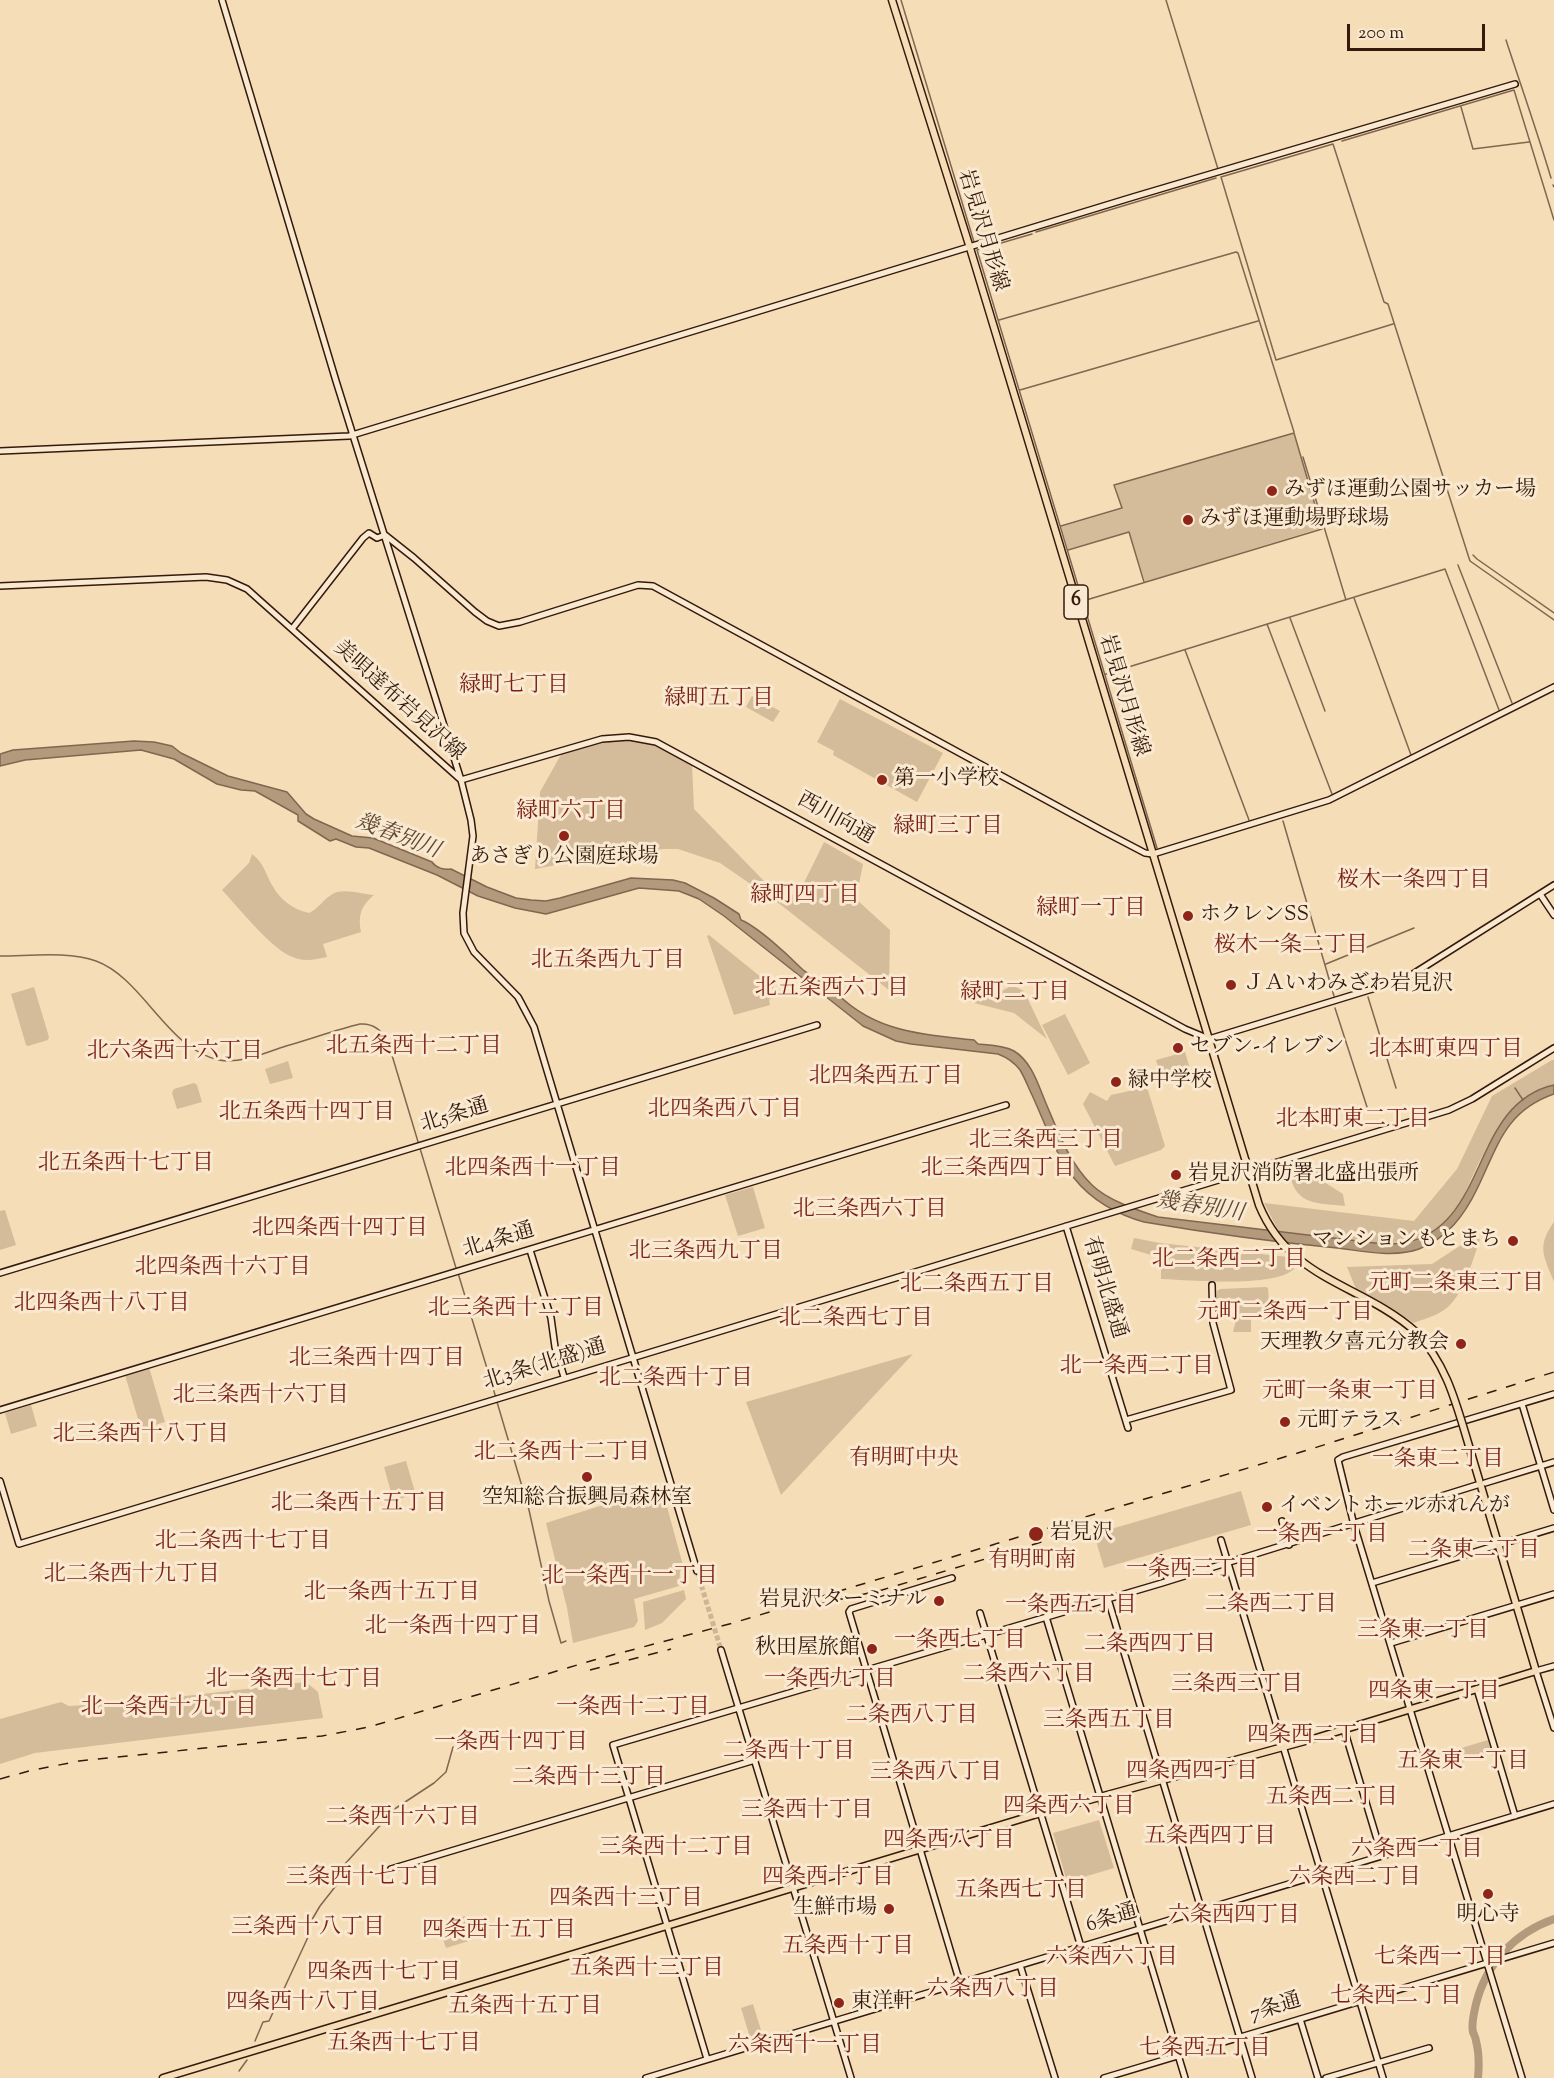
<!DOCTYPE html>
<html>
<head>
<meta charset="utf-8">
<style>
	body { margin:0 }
	#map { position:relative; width:1554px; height:2078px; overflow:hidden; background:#f4ddb7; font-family:"Sorts Mill Goudy",serif }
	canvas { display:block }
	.scale { position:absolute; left:1347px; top:24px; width:138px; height:27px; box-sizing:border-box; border:3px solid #36190c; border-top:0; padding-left:8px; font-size:18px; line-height:21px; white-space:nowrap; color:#36190c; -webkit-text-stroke:4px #f8e9d0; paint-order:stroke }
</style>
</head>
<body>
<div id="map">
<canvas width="1554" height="2078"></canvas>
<div class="scale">200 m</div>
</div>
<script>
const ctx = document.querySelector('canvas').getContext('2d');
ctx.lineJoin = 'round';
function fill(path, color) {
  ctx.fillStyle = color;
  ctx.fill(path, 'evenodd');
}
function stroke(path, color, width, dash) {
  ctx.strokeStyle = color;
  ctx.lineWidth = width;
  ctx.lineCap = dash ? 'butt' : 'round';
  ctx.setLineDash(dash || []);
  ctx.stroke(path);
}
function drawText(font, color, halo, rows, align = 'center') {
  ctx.font = font + ' "Sorts Mill Goudy","Noto Serif JP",serif';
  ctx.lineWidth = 6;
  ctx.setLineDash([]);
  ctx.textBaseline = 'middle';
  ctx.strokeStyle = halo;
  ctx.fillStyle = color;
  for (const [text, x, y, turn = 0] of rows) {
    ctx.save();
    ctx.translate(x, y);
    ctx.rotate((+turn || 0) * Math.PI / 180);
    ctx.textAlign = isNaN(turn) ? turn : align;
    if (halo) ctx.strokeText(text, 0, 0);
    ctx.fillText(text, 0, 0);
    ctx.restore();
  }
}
const green = new Path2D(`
	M1294 433 1321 528 1145 582 1129 532 1068 549 1061 527 1122 509 1115 485Z
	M752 696 780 711 773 722 746 707Z
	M840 699 943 753 917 802 833 755 834 751 817 742Z
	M634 739 662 747 692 763 694 809 765 882 797 897 824 842 863 864 856 899 890 930 889 990 781 905 720 863 678 849H664L625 852 535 869 540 792 563 751 606 740Z
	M252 854C264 863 265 873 272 885 280 900 294 910 309 913 318 909 323 900 331 895 341 887 362 894 374 895 361 906 358 915 361 932L323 944 327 957C314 960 302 962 290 956 270 947 238 907 222 890L249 863Z
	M709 935 783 995 769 999 770 1005 734 1015 707 936Z
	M1012 985 1024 991 1047 1039 1014 1013 970 1002 973 995 1004 990Z
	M34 987 49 1037 48 1040 28 1046 26 1045 11 994Z
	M1065 1014 1090 1063 1068 1075 1042 1025Z
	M1185 1052 1191 1072 1162 1081 1156 1060Z
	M1552 1060H1554V1085C1502 1096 1480 1163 1459 1206 1431 1248 1393 1245 1348 1240 1325 1237 1302 1235 1279 1232L1264 1203 1414 1221 1457 1169 1492 1096Z
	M288 1061 293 1078 270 1084 265 1069Z
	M194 1083 197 1085 202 1102 177 1109 172 1093 174 1089Z
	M1147 1087 1165 1146 1161 1150 1115 1166 1083 1104 1090 1092 1107 1101 1111 1095Z
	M1319 1167 1324 1182 1343 1194 1345 1206C1319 1203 1296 1206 1290 1175L1296 1171Z
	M753 1187 765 1228 738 1236 725 1195Z
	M5 1210 16 1245 0 1250V1211Z
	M1554 1222V1282C1544 1256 1536 1247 1554 1222Z
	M1134 1238 1160 1243 1288 1257 1296 1263V1266C1284 1289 1187 1280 1161 1279V1258L1131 1249Z
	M1472 1238 1480 1239C1473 1259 1463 1298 1444 1310 1436 1316 1423 1319 1414 1323L1356 1289 1347 1267 1432 1264Z
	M1266 1287 1268 1288 1270 1317H1251V1332H1233L1238 1312H1217V1291L1220 1289Z
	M913 1354 781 1495 746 1402Z
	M149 1367 165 1422 141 1429 125 1375Z
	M31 1405 37 1426 11 1434 5 1413Z
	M406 1461 415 1492 414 1494 396 1500 393 1499 384 1467Z
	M1241 1491 1251 1525 1104 1568 1094 1534Z
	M663 1492 684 1569 680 1571 679 1586 634 1599 638 1621 634 1627 573 1643 567 1608 546 1523 622 1499 625 1504Z
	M684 1590 686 1599 662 1623 645 1630 643 1602Z
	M306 1682 318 1692 323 1718 35 1753 0 1764V1719L61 1702 69 1706 125 1703Z
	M1488 1740 1492 1753 1462 1762 1458 1749Z
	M1099 1820 1114 1868 1067 1882 1053 1833Z
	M465 1916 472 1940 446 1948 438 1924Z
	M753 2004 763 2037 751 2041 741 2008Z`);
const water = new Path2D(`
	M134 741 154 742 172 746 181 753 228 776 287 792 306 814 314 819 352 836 373 838 432 862C436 868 444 870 451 869L487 887 516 898 531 900 546 901 560 898 631 878 673 880 685 883 714 898 739 914 741 920C758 927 787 954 801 968 808 975 819 979 827 988L831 987C870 1032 920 1034 974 1040L978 1044C989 1045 1004 1045 1014 1051 1031 1061 1038 1084 1045 1101 1057 1129 1069 1163 1092 1185 1107 1200 1137 1210 1158 1217L1366 1242C1378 1243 1391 1245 1403 1243 1490 1228 1469 1104 1554 1085V1094C1505 1111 1498 1146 1477 1189 1464 1216 1447 1238 1419 1249 1394 1258 1363 1251 1337 1248 1273 1242 1208 1233 1144 1222 1118 1215 1091 1200 1074 1178 1055 1154 1045 1123 1032 1095 1028 1087 1025 1078 1020 1070 1014 1062 1006 1057 998 1054L911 1044 896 1041 863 1026 724 916 699 899 679 891 639 888 546 914 515 908 478 896 437 875 369 848 356 847 336 839 330 841 298 821V815L255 791 241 790 217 784 174 759 141 750 25 760 0 766V754L13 750Z`);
const stream = new Path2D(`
	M901 0 974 242
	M1166 0 1218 169
	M1506 40C1521 86 1537 131 1551 178
	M1461 107 1473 149 1529 142
	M1342 141 1514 90 1554 220
	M1221 177 1333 144 1384 302 1388 304 1469 558 1470 561 1554 620
	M1221 177 1276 360 1393 324
	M1553 185 1554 187
	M1036 232 1216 178
	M1032 234 977 250 1157 848
	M999 320 1236 252 1238 253 1294 432
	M1020 390 1258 321
	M1303 457 1346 600
	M1061 526 1122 508 1114 485 1294 433 1322 529 1083 601
	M1068 550 1129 532 1144 582
	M1473 555 1477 559 1554 613
	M1458 565 1512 703
	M1354 598 1411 755
	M1290 618 1325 711
	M1267 624 1332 794
	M1185 650 1249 820
	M1106 674 1445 569 1499 710
	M1283 821 1334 996
	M0 956C29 956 69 951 96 961 143 978 167 1049 219 1060 241 1064 265 1053 286 1046 311 1039 335 1030 360 1024 374 1023 382 1030 388 1042L456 1268
	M1326 964 1414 928
	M1368 997 1396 1088
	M1335 1008 1367 1107
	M1515 1088 1523 1100
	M458 1273 496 1398
	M497 1402 529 1510 549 1601 561 1643 566 1641
	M255 2041 263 2022 269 2021 309 1935 307 1928 320 1906 342 1878 344 1865 396 1808 434 1783 446 1772 453 1747
	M239 2071 247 2060`);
const river = new Path2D(`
	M1478 2078C1479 2067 1479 2052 1476 2041 1476 2038 1474 2035 1473 2032 1471 2024 1474 2013 1476 2004 1486 1964 1514 1933 1554 1919`);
const secondaryTunnel = new Path2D(`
	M697 1571 721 1650`);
const secondary = new Path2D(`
	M222 0 336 381 461 780 602 739 629 737 656 742 1185 1029 1209 1039 1405 979 1554 885
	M0 451 349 436 1133 197 1515 84
	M0 586 206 577 227 580 247 589 461 780 471 820 473 836 463 913 464 933 474 952 518 997 534 1027 697 1571
	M292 629 363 538 369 533 377 538 385 535 414 558 475 612 487 621 499 626 520 622 638 585 653 586 1103 831 1145 853 1153 854 1329 800 1554 687
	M1540 894 1554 915
	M1066 1226 1128 1428
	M530 1250 551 1318 555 1347 564 1377
	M0 1273 817 1025
	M1522 1404 1554 1510
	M0 1410 1006 1105
	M1126 1420 1231 1390 1213 1323 1212 1285
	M0 1481 19 1544 1449 1110 1472 1099 1554 1048
	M1485 1483 1554 1462
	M1282 1521 1289 1545
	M1221 1540 1383 2078
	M1161 1558 1168 1581
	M952 1578 851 1609 849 1612 960 1983
	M1372 1583 1554 1528
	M1108 1599 1252 2078
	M980 1613 1081 1947
	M1046 1617 1185 2078
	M1391 1643 1554 1594
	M721 1650 851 2078
	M1554 1666 1536 1671 1554 1728
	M1477 1689 1515 1816
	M1344 1729 1382 1856
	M391 1869 755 1760
	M1020 1965 1055 2078
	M1300 2019 1318 2078
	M707 2059 613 1745 1162 1583 1477 1485
	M646 2078 1554 1804
	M1104 2078 1554 1943
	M1326 2078 1429 2048
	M1522 2078 1354 1525 1338 1460 1343 1457 1554 1394`);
const primary = new Path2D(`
	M892 0 970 248 1259 1205C1291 1282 1361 1283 1416 1332
	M163 2078 1034 1815 1316 1738 1536 1671 1469 1446`);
const rail = new Path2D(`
	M820 1604 882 1590 1045 1541
	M590 1670 671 1649
	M0 1779 29 1771 79 1761 322 1736 369 1727 594 1660 733 1623 1311 1449 1554 1372`);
const primaryBridge = new Path2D(`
	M1416 1332C1447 1365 1456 1403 1469 1446`);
const markers = [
	[1272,491,6,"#8f2418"],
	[1188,520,6,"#8f2418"],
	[882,780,6,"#8f2418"],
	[564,836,6,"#8f2418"],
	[1188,916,6,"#8f2418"],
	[1231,985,6,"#8f2418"],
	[1178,1048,6,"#8f2418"],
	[1116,1082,6,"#8f2418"],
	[1176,1175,6,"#8f2418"],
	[1513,1241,6,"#8f2418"],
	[1461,1344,6,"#8f2418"],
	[1285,1422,6,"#8f2418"],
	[587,1477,6,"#8f2418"],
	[1267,1507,6,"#8f2418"],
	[1036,1534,8,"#8f2418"],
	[939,1601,6,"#8f2418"],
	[872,1649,6,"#8f2418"],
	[1488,1894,6,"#8f2418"],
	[889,1909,6,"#8f2418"],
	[839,2003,6,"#8f2418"]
];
const shields = [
	[1076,602,24]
];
const shieldNames = [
	["6",1076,602]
];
const streetNames = [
	["岩見沢月形線",981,231,73],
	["岩見沢月形線",1122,696,73],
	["美唄達布岩見沢線",398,702,42],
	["西川向通",835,820,29],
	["北5条通",455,1117,-17],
	["北4条通",499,1242,-17],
	["有明北盛通",1103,1288,73],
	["北3条(北盛)通",545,1366,-17],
	["6条通",1112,1920,-17],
	["7条通",1276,2009,-17]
];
const poiNames = [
	["みずほ運動公園サッカー場",1284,491],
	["みずほ運動場野球場",1200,520],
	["第一小学校",894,780],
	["あさぎり公園庭球場",564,858,"center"],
	["ホクレンSS",1200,916],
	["ＪＡいわみざわ岩見沢",1243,985],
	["セブン-イレブン",1190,1048],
	["緑中学校",1128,1082],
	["岩見沢消防署北盛出張所",1188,1175],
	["マンションもとまち",1501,1241,"right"],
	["天理教夕喜元分教会",1449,1344,"right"],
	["元町テラス",1297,1422],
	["空知総合振興局森林室",587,1499,"center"],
	["イベントホール赤れんが",1279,1507],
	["岩見沢",1050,1534],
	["岩見沢ターミナル",927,1601,"right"],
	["秋田屋旅館",860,1649,"right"],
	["生鮮市場",877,1909,"right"],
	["明心寺",1488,1916,"center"],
	["東洋軒",851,2003]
];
const neighbourhoodNames = [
	["緑町七丁目",514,687],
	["緑町五丁目",719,700],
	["緑町六丁目",571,813],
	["緑町三丁目",948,828],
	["桜木一条四丁目",1414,882],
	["緑町四丁目",805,897],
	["緑町一丁目",1091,910],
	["桜木一条二丁目",1291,947],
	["北五条西九丁目",608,962],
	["北五条西六丁目",832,990],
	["緑町二丁目",1015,994],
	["北五条西十二丁目",414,1048],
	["北本町東四丁目",1446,1051],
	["北六条西十六丁目",175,1053],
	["北四条西五丁目",886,1078],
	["北四条西八丁目",725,1111],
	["北五条西十四丁目",307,1114],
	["北本町東二丁目",1353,1121],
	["北三条西三丁目",1046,1142],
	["北五条西十七丁目",126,1165],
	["北四条西十一丁目",533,1170],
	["北三条西四丁目",998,1170],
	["北三条西六丁目",870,1211],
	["北四条西十四丁目",340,1230],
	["北三条西九丁目",706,1253],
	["北二条西二丁目",1229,1261],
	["北四条西十六丁目",223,1269],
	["元町二条東三丁目",1456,1285],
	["北二条西五丁目",977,1286],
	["北四条西十八丁目",102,1305],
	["北三条西十二丁目",516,1310],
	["元町二条西一丁目",1285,1314],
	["北二条西七丁目",856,1320],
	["北三条西十四丁目",377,1360],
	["北一条西二丁目",1137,1368],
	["北二条西十丁目",676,1380],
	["元町一条東一丁目",1350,1393],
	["北三条西十六丁目",261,1397],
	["北三条西十八丁目",141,1436],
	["北二条西十二丁目",562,1454],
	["有明町中央",904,1460],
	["一条東二丁目",1438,1461],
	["北二条西十五丁目",359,1505],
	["一条西一丁目",1322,1536],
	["北二条西十七丁目",243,1543],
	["二条東二丁目",1474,1552],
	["有明町南",1032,1562],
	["一条西三丁目",1192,1571],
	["北二条西十九丁目",132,1576],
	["北一条西十一丁目",630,1578],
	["北一条西十五丁目",392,1594],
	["二条西二丁目",1271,1606],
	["一条西五丁目",1071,1607],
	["北一条西十四丁目",453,1628],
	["三条東一丁目",1423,1632],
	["一条西七丁目",960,1642],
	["二条西四丁目",1150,1646],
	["二条西六丁目",1029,1676],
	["北一条西十七丁目",294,1681],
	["一条西九丁目",830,1681],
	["三条西三丁目",1237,1686],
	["四条東一丁目",1434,1693],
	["北一条西十九丁目",169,1709],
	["一条西十二丁目",633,1709],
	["二条西八丁目",912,1717],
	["三条西五丁目",1109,1722],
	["四条西二丁目",1313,1737],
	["一条西十四丁目",511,1744],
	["二条西十丁目",789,1753],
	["五条東一丁目",1463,1763],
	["四条西四丁目",1192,1773],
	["三条西八丁目",936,1774],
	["二条西十三丁目",589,1779],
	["五条西二丁目",1332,1799],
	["四条西六丁目",1069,1808],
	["三条西十丁目",807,1812],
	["二条西十六丁目",403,1819],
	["五条西四丁目",1210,1838],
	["四条西八丁目",949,1842],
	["三条西十二丁目",676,1849],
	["六条西一丁目",1417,1851],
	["三条西十七丁目",363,1879],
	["四条西十丁目",828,1879],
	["六条西二丁目",1355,1879],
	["五条西七丁目",1021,1892],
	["四条西十三丁目",626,1900],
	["六条西四丁目",1234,1917],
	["三条西十八丁目",308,1929],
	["四条西十五丁目",499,1932],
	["五条西十丁目",848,1948],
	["六条西六丁目",1112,1959],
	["七条西一丁目",1440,1959],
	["五条西十三丁目",647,1970],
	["四条西十七丁目",384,1974],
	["六条西八丁目",993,1991],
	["七条西二丁目",1396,1998],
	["四条西十八丁目",303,2004],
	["五条西十五丁目",525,2008],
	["五条西十七丁目",404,2045],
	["六条西十一丁目",805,2047],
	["七条西五丁目",1205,2050]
];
const waterNames = [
	["幾春別川",397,838,21],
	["幾春別川",1200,1209,9]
];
fill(green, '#d4bc9a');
fill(water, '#b39a7d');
stroke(water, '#816650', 1.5);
stroke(stream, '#816650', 1.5);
stroke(river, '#b39a7d', 8);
stroke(secondaryTunnel, '#ceb695', 5, [5, 2.5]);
stroke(secondary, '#36190c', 8);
stroke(primary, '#36190c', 9);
stroke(secondary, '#f8e9d0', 5);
stroke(primary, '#f4ddb7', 6);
stroke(rail, '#36190c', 1.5, [10, 10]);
stroke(primaryBridge, '#36190c', 9, []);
stroke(primaryBridge, '#f4ddb7', 6);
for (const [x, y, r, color] of markers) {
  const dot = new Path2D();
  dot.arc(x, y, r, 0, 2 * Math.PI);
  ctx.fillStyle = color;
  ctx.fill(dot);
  stroke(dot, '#f8e9d0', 2);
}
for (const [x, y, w] of shields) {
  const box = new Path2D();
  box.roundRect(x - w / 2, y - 17, w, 34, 4.5);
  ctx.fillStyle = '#f8e9d0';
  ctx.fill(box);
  stroke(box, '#36190c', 1.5);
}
drawText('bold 20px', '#36190c', null, shieldNames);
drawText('21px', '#36190c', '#f8e9d0', streetNames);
drawText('21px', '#36190c', '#f8e9d0', poiNames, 'left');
drawText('22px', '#7a1f14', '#f8e9d0', neighbourhoodNames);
drawText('italic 22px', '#624634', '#f8e9d0', waterNames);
</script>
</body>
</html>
